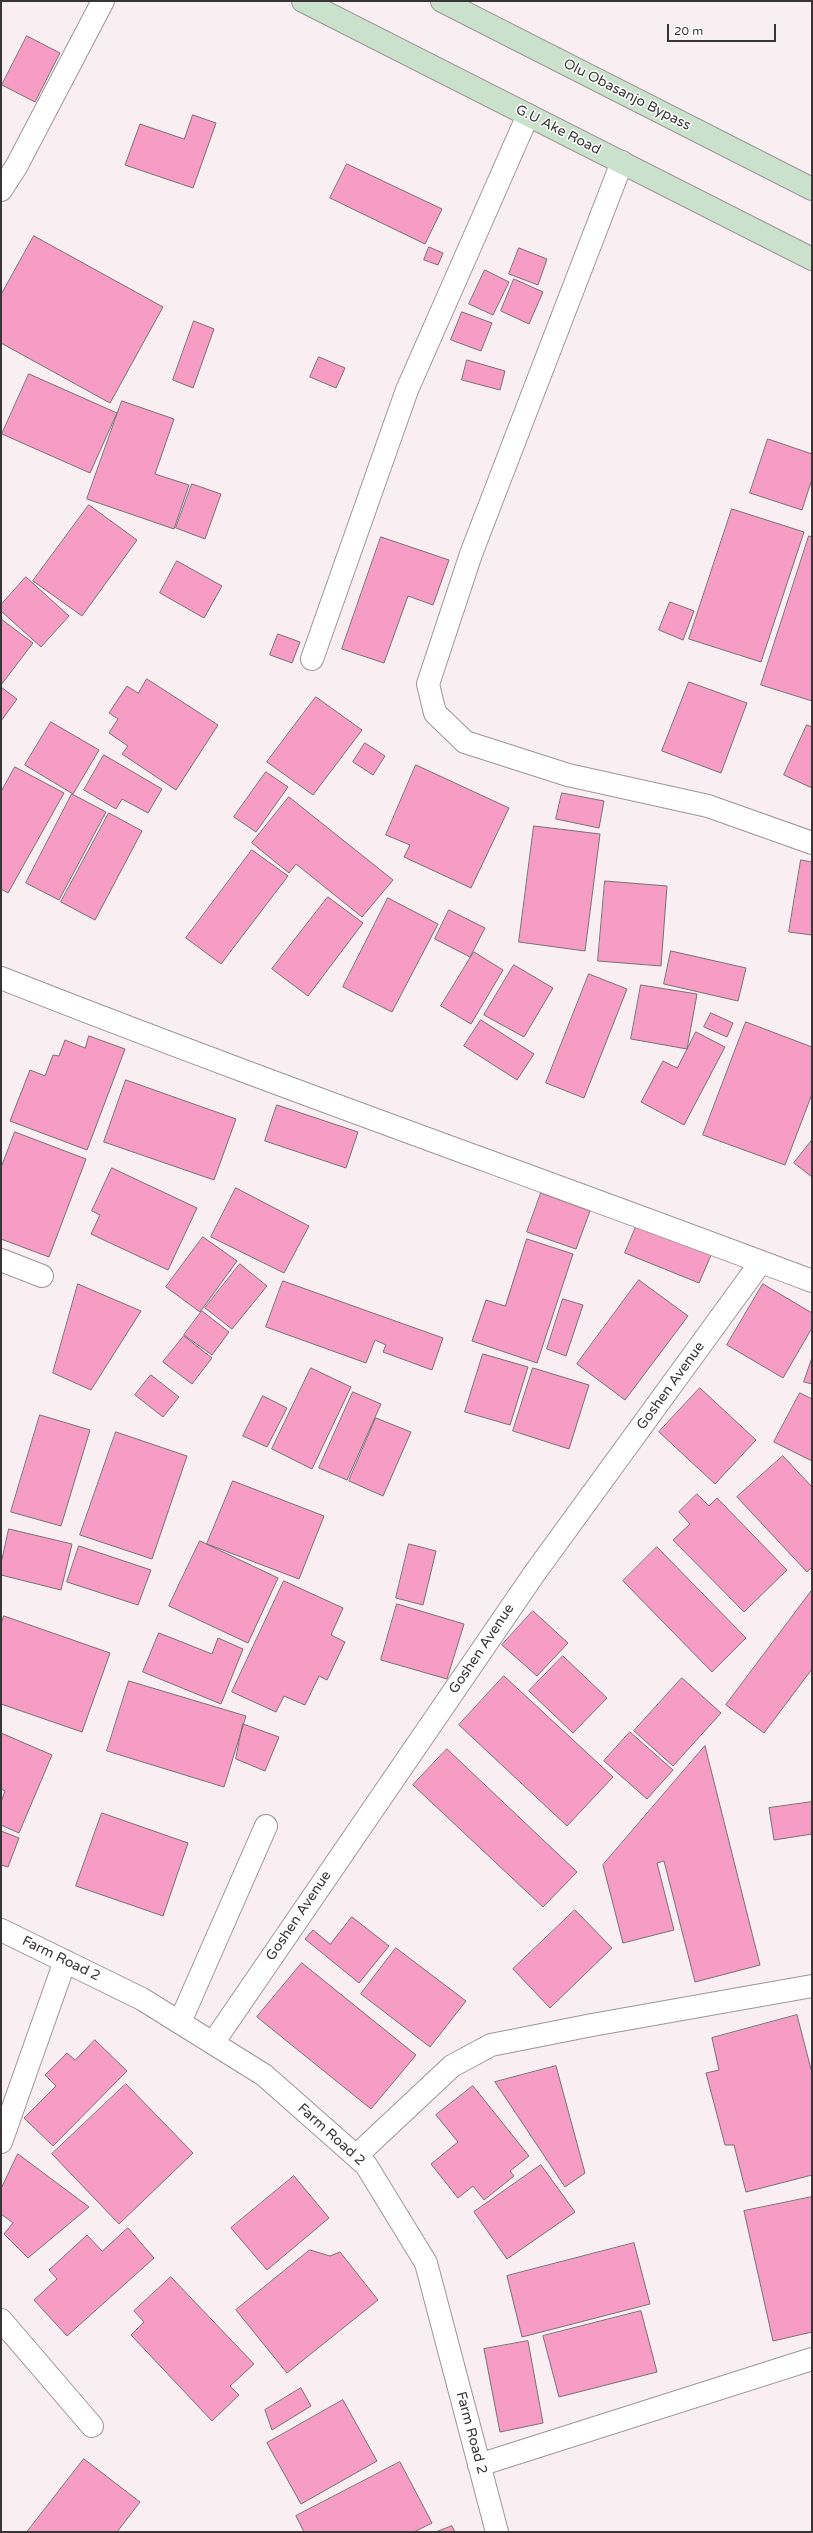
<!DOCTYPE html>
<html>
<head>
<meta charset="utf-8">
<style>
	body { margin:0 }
	#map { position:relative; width:813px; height:2533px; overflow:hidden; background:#f9eff3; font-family:"Varela Round",sans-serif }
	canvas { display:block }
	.frame { position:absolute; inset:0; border:2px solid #383536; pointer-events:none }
	.scale { position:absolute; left:667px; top:24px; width:109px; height:18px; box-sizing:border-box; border:2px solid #383536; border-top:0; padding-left:5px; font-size:12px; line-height:14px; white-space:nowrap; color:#383536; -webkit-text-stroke:3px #fff; paint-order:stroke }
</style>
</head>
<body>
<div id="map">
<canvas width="813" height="2533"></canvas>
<div class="frame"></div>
<div class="scale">20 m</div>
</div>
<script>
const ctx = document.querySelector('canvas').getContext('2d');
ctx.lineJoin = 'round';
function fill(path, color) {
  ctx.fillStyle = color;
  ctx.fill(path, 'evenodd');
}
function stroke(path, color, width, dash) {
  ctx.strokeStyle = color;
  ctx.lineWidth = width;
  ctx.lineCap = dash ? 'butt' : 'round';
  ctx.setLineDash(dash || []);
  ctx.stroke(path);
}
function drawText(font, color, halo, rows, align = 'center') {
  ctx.font = font + ' "Varela Round",sans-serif';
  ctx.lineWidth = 3;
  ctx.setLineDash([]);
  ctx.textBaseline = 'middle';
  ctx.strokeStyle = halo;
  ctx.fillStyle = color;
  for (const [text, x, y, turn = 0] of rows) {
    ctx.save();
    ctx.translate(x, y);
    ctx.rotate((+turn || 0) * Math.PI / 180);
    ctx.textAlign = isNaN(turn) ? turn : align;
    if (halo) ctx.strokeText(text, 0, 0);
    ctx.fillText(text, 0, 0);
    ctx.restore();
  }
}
const building = new Path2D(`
	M27 36 60 53 35 102 2 85Z
	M193 115 216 123 193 188 125 165 140 124 184 139Z
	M347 164 442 209 425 244 330 198Z
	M34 236 163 307 110 403 1 343V295Z
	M429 247 443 253 438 265 424 260Z
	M519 248 547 259 538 285 509 274Z
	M485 270 509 282 493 315 469 304Z
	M514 279 543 292 529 324 501 311Z
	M462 312 492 323 481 351 451 340Z
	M194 321 214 329 193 388 173 380Z
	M319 357 345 368 336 388 310 377Z
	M467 360 505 371 500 390 462 380Z
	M29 374 117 413 90 473 2 434Z
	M122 401 174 419 155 474 189 485 174 529 87 499Z
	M768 439 812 454V479L802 510 750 493Z
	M192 484 221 494 205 539 176 528Z
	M89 505 137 540 82 616 33 581Z
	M732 509 804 532 761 662 689 639Z
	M809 536 812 537V701L761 685Z
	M381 537 449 560 433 605 408 596 384 663 342 649Z
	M177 561 222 586 204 618 160 593Z
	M26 577 69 616 41 647 1 611V605Z
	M670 602 694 611 683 640 659 630Z
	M1 619 33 643 1 685Z
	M278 634 300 642 292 663 270 655Z
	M147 679 218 725 176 790 122 754 128 746 109 733 118 719 109 713 127 686 138 693Z
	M689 682 747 703 721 773 662 751Z
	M1 687 17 699 1 721Z
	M316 697 362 730 313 795 267 762Z
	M51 722 99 750 73 794 25 765Z
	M807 725 812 727V788L784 775Z
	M365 743 385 756 373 775 353 762Z
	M104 755 162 789 148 813 122 799 116 809 84 790Z
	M416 765 509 808 471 888 404 857 410 845 386 835Z
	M15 767 64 793 8 893 1 889V792Z
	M266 772 288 787 256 832 234 817Z
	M562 793 604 801 599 828 556 819Z
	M72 794 106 812 59 900 26 883Z
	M289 797 393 880 362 917 296 864 289 873 252 843Z
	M109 813 142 831 95 920 61 902Z
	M534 826 600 834 585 951 519 942Z
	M252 850 288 876 221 964 186 938Z
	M801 860 812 862V935L789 932Z
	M605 881 667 886 661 966 598 961Z
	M328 897 363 923 308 996 272 969Z
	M388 898 438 924 392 1012 343 987Z
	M449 910 485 928 470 957 435 939Z
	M671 951 746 968 738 1001 664 984Z
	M474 952 503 970 471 1024 441 1006Z
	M514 965 553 988 524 1037 484 1015Z
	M589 974 627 989 584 1098 546 1083Z
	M641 985 697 994 687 1049 631 1039Z
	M711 1013 733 1023 727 1037 704 1027Z
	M481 1020 534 1054 517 1080 464 1046Z
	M746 1022 812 1047V1094L785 1165 703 1135Z
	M696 1032 725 1047 684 1125 641 1102 663 1061 677 1068Z
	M89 1036 125 1049 87 1150 10 1121 30 1070 45 1076 53 1055 59 1056 65 1040 85 1048Z
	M126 1080 236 1119 214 1180 104 1142Z
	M277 1105 358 1132 346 1168 265 1141Z
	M15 1132 86 1159 49 1257 1 1239V1168Z
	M812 1140V1177L794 1163Z
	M112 1168 197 1208 168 1270 91 1234 100 1215 92 1211Z
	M236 1188 309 1226 284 1273 211 1237Z
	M541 1193 590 1211 576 1249 527 1232Z
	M638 1222 712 1253 699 1283 625 1253Z
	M203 1237 237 1261 200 1312 166 1287Z
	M527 1239 573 1254 537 1363 472 1341 486 1300 505 1306Z
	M240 1264 267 1286 232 1329 205 1308Z
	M639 1280 688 1316 625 1400 577 1364Z
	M283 1281 443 1338 432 1370 383 1352 386 1345 375 1340 366 1363 266 1327Z
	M78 1284 141 1311 91 1390 53 1373Z
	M763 1284 812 1313V1328L783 1378 727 1345Z
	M563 1299 583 1305 566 1356 547 1349Z
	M202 1311 229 1332 212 1355 184 1335Z
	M184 1336 212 1358 192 1384 163 1362Z
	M483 1354 528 1367 510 1425 465 1412Z
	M812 1358V1384L804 1382Z
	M311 1368 351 1387 312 1469 272 1449Z
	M533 1368 589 1385 569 1449 513 1431Z
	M151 1375 179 1397 163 1417 135 1395Z
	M700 1388 756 1440 715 1484 659 1432Z
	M353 1392 381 1404 347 1480 319 1468Z
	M800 1393 812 1399V1461L774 1442Z
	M263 1396 287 1408 267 1447 243 1436Z
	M40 1415 90 1430 61 1526 11 1512Z
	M376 1418 411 1432 383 1496 349 1481Z
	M116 1432 187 1456 152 1559 80 1535Z
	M783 1456 812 1487V1567L807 1572 737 1497Z
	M233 1481 324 1516 299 1579 207 1544Z
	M697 1494 709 1506 717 1498 787 1570 744 1612 673 1540 690 1524 679 1512Z
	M9 1529 72 1544 61 1590 1 1575V1564Z
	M200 1541 278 1578 248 1643 169 1606Z
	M409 1544 436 1551 423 1605 396 1598Z
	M79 1546 151 1570 138 1605 67 1582Z
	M657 1547 746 1638 712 1672 623 1581Z
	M284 1581 343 1608 331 1635 345 1642 327 1680 319 1676 305 1705 284 1696 276 1712 232 1692Z
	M812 1590V1669L764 1733 726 1705Z
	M397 1604 464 1624 447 1679 381 1660Z
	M533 1611 568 1643 537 1676 502 1645Z
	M4 1616 110 1653 82 1732 1 1704V1625Z
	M159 1633 212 1654 218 1638 243 1649 221 1704 143 1672Z
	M563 1656 607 1698 573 1733 529 1691Z
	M504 1676 613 1777 567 1826 459 1725Z
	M682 1678 721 1713 673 1766 634 1731Z
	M129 1681 246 1716 224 1787 107 1751Z
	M243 1724 279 1737 265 1771 236 1759Z
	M630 1732 673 1770 647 1799 604 1761Z
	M1 1733 52 1755 19 1833 1 1825V1802L5 1791 1 1789Z
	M705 1746 760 1965 695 1982 664 1861 657 1863 674 1930 623 1943 603 1865Z
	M447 1749 577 1872 543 1907 413 1785Z
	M812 1802V1834L774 1840 769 1808Z
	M102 1813 188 1843 163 1916 76 1886Z
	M1 1831 19 1838 8 1867 1 1865Z
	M575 1910 612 1948 550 2008 513 1969Z
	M352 1917 389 1946 359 1983 305 1939 313 1930 330 1944Z
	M396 1948 466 2001 430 2047 361 1994Z
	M302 1963 416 2055 371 2109 257 2017Z
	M797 2015 812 2073V2175L746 2192 734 2145H725L706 2073 719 2070 712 2038Z
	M95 2040 127 2071 53 2146 24 2118 56 2086 45 2075 67 2053 75 2060Z
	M556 2066 585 2173 565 2187 495 2082Z
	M126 2084 193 2153 119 2224 52 2154Z
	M473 2086 529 2156 510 2171 514 2176 484 2200 473 2186 458 2198 431 2164 458 2142 436 2115Z
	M18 2154 89 2207 28 2258 4 2234 13 2223 1 2214V2189Z
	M541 2165 575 2212 507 2259 474 2212Z
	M294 2176 329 2218 267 2270 231 2228Z
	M812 2197V2332L773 2341 744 2211Z
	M128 2228 154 2258 67 2336 34 2300 57 2279 49 2270 87 2235 102 2251Z
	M634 2243 650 2304 522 2337 507 2276Z
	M310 2250 330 2256 340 2252 378 2300 287 2373 236 2310Z
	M171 2277 254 2364 230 2386 239 2395 212 2421 131 2335 144 2322 134 2311Z
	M641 2311 657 2372 559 2397 543 2336Z
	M528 2341 543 2423 500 2432 484 2349Z
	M301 2388 311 2406 272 2430 265 2410Z
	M343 2400 377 2461 301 2504 267 2443Z
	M84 2459 140 2502 117 2532H27Z
	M400 2462 432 2523 414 2532H304L296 2516Z
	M452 2526 455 2532H436Z`);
const street = new Path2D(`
	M622 162 471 554 428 684 435 713 465 742 568 775 708 806 812 843
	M1 190 16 167 103 1
	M312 659 407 390 528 115
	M1 978C270 1084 542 1179 812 1281
	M1 1260 42 1276
	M1 1930 142 1999 264 2075 366 2165 426 2263 497 2532
	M180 2022 266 1826
	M213 2043 534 1574 761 1262
	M1 2142 65 1961
	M356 2156 452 2066 491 2045 592 2025 812 1986
	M1 2320 92 2426
	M479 2465 812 2359`);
const secondary = new Path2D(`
	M303 1 812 259
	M442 1 812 189`);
const streetNames = [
	["Olu Obasanjo Bypass",627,95,27],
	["G.U Ake Road",558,130,27],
	["Goshen Avenue",671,1386,-54],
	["Goshen Avenue",482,1649,-56],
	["Goshen Avenue",299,1916,-56],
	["Farm Road 2",61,1959,26],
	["Farm Road 2",331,2135,42],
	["Farm Road 2",471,2433,75]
];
fill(building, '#f79cc4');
stroke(building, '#797073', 1);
stroke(street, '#9e9598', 24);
stroke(secondary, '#9e9598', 24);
stroke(street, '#fff', 22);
stroke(secondary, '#cae2cc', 22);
drawText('14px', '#383536', '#fff', streetNames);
</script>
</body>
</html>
